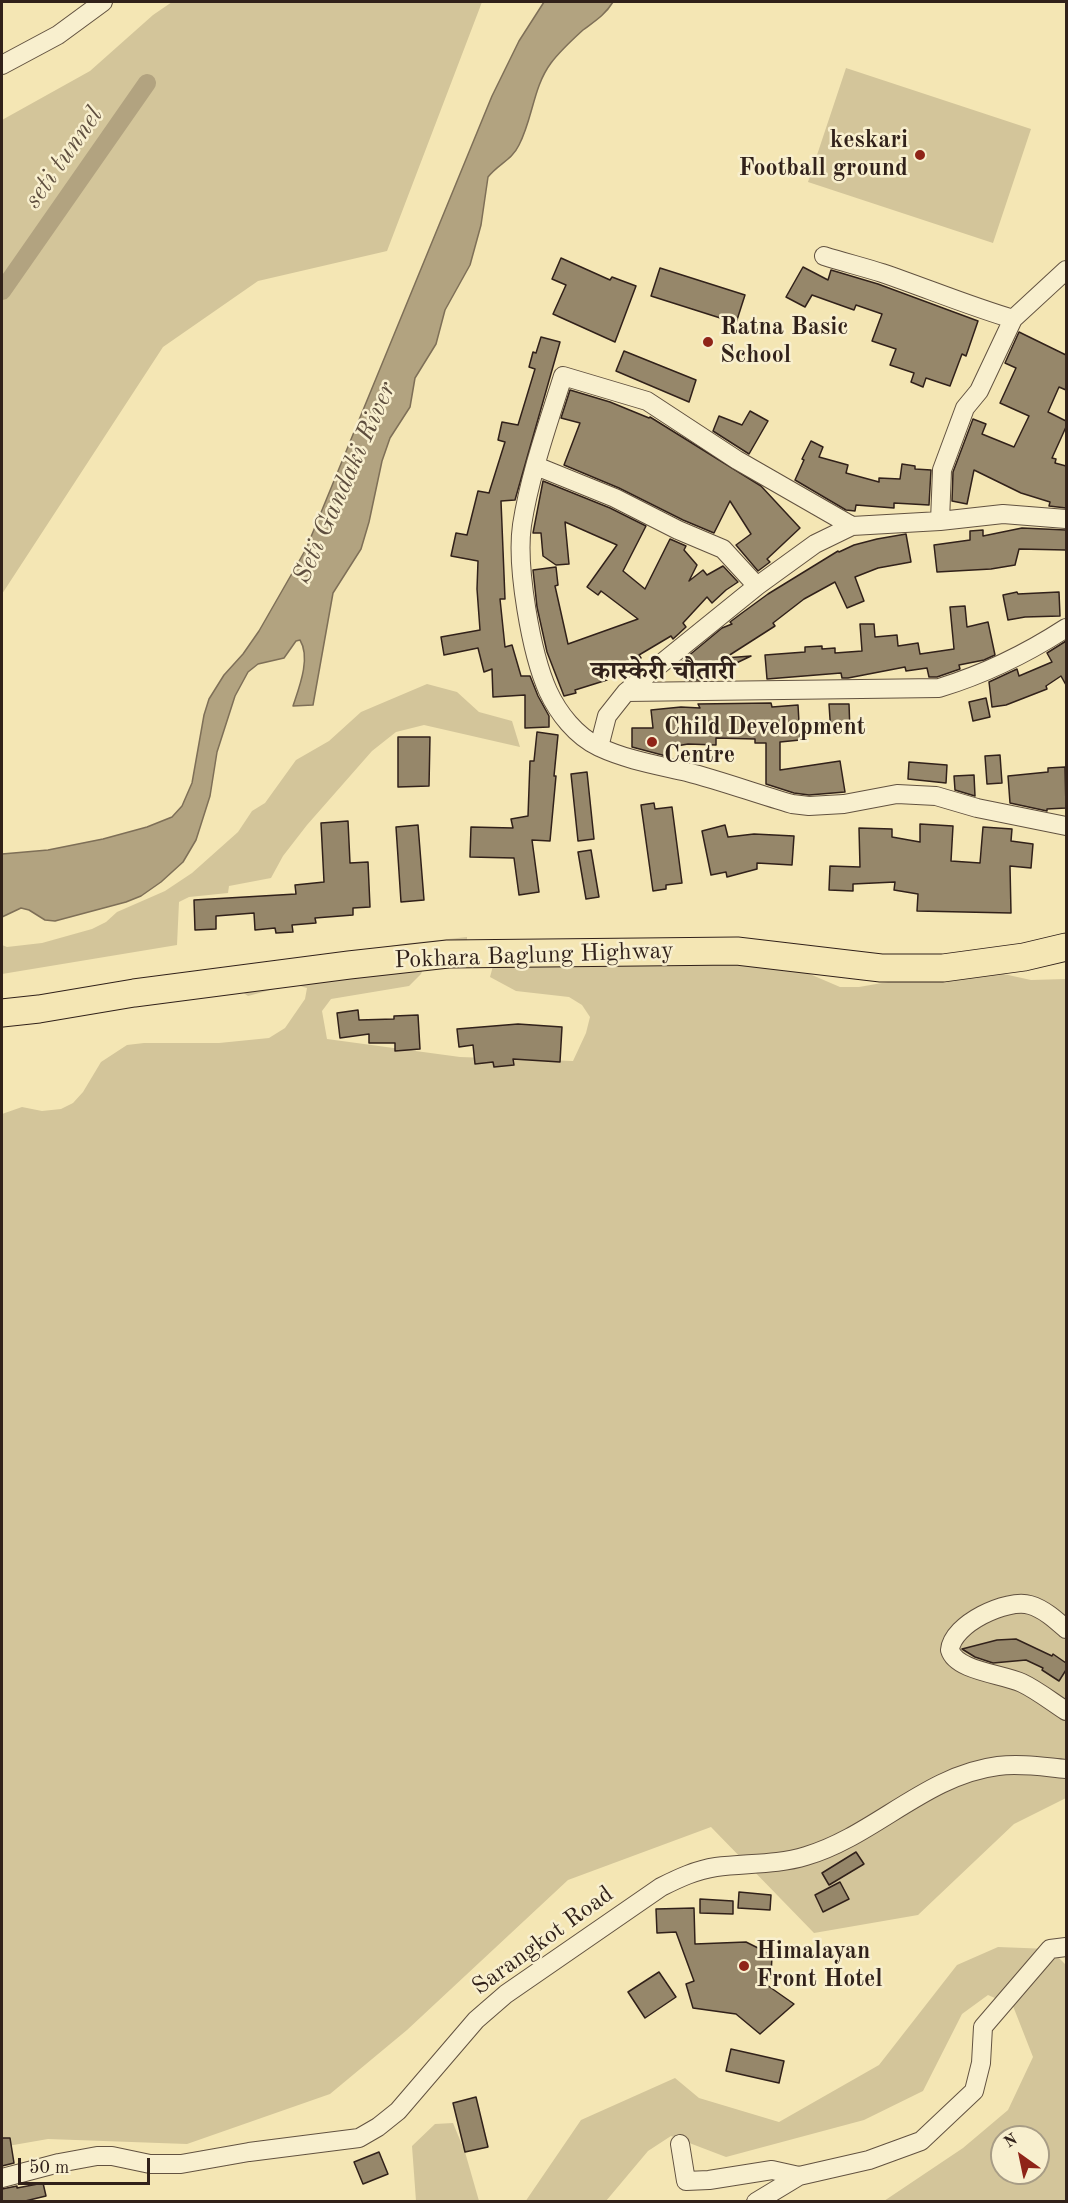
<!DOCTYPE html>
<html>
<head>
<meta charset="utf-8">
<style>
	body { margin:0 }
	#map { position:relative; width:1068px; height:2203px; overflow:hidden; background:#f4e6b4; font-family:"Old Standard TT",serif }
	canvas { display:block }
	.frame { position:absolute; inset:0; border:3px solid #31211a; pointer-events:none }
	.north { position:absolute; left:990px; top:2125px; width:60px; height:60px; box-sizing:border-box; background:#f8efce; border:2px solid #a89d86; border-radius:50%; rotate:327deg; font-size:16px; font-weight:700; line-height:24px; text-align:center; color:#31211a }
	.north::after { content:''; display:block; margin:auto; width:21px; height:27px; background:#8f2418; clip-path:polygon(50% 0,100% 100%,50% 72%,0 100%) }
	.scale { position:absolute; left:18px; top:2158px; width:132px; height:27px; box-sizing:border-box; border:3px solid #31211a; border-top:0; padding-left:8px; font-size:18px; line-height:21px; white-space:nowrap; color:#31211a; -webkit-text-stroke:4px #f8efce; paint-order:stroke }
</style>
</head>
<body>
<div id="map">
<canvas width="1068" height="2203"></canvas>
<div class="frame"></div>
<div class="north">N</div>
<div class="scale">50 m</div>
</div>
<script>
const ctx = document.querySelector('canvas').getContext('2d');
ctx.lineJoin = 'round';
function fill(path, color) {
  ctx.fillStyle = color;
  ctx.fill(path, 'evenodd');
}
function stroke(path, color, width, dash) {
  ctx.strokeStyle = color;
  ctx.lineWidth = width;
  ctx.lineCap = dash ? 'butt' : 'round';
  ctx.setLineDash(dash || []);
  ctx.stroke(path);
}
function drawText(font, color, halo, rows, align = 'center') {
  ctx.font = font + ' "Old Standard TT","Noto Serif Devanagari",serif';
  ctx.lineWidth = 5;
  ctx.setLineDash([]);
  ctx.textBaseline = 'middle';
  ctx.strokeStyle = halo;
  ctx.fillStyle = color;
  for (const [text, x, y, turn = 0] of rows) {
    ctx.save();
    ctx.translate(x, y);
    ctx.rotate((+turn || 0) * Math.PI / 180);
    ctx.textAlign = isNaN(turn) ? turn : align;
    if (halo) ctx.strokeText(text, 0, 0);
    ctx.fillText(text, 0, 0);
    ctx.restore();
  }
}
const green = new Path2D(`
	M172 2H482L387 251 258 281 163 347 2 594V120L90 71 153 15Z
	M846 68 1031 129 993 243 808 182Z
	M427 684 457 692 479 712 512 721 520 747 424 725 396 732 372 751 307 825 283 856 271 878 229 886 228 893 189 897 179 902 177 945 2 974V945L7 947 42 943 92 929 106 922 117 912 165 891 192 873 238 832 252 811 265 803 296 760 329 741 361 712Z
	M467 937V944L427 959 421 974 409 986 331 999 322 1011 327 1039 460 1057 573 1061 586 1033 590 1017 582 1005 569 997 516 991 490 977 493 966 611 943 798 969 840 987H859L888 982 918 969 967 966 1031 980 1066 979V1798L1014 1824 918 1915 814 1933 711 1827 568 1880 407 2030 330 2094 187 2144 48 2139 2 2147V1114L22 1107 42 1111 61 1109 73 1103 83 1092 101 1062 127 1045 144 1043H219L269 1038 285 1028 305 999 307 988 293 984 248 996 236 988 271 967 402 944Z
	M998 1947 1050 1949 1066 1965V2201H884L963 2148 1008 2110 1033 2057 1013 2006 988 1995 962 2014 923 2091 864 2120 726 2157 671 2136 648 2151 606 2201 525 2202 581 2120 675 2078 699 2098 779 2122 879 2065 957 1965ZM1002 2137H1038V2173H1002Z
	M453 2123 465 2152 479 2201H416L412 2146 435 2124Z`);
const water = new Path2D(`
	M544 2H613C605 15 595 21 583 30 572 40 560 51 551 63 533 87 533 118 519 145 512 160 498 164 488 177L481 225 470 265 445 310 436 344 415 378 410 407 390 438 382 461 369 522 361 549 333 593 313 705 293 706C299 688 311 658 300 640L296 641 284 658 258 664 248 672 235 696 217 752 210 796 196 840 183 862 161 882 141 896 126 902 55 921 45 920 29 910 21 908 2 917V854L48 850 103 839 147 827 172 817 182 806 192 783 204 715 209 699 224 675 243 654 259 631 306 549 492 96 519 41Z`);
const canal = new Path2D(`
	M2 291 147 83`);
const building = new Path2D(`
	M561 258 610 280 612 277 636 286 615 342 553 314 566 285 552 279Z
	M803 267 828 280 831 270 878 284 978 321 966 356 962 354 950 386 926 378 923 387 911 382 914 373 890 365 896 349 872 341 882 314 856 305 854 310 812 295 805 307 786 297Z
	M660 268 745 295 736 323 651 296Z
	M1019 332 1066 355V390L1059 387 1048 412 1066 421V427L1052 458 1056 459 1055 463 1066 466V508L1049 506 1050 502 1021 493 974 470 967 504 952 501 953 472 973 419 986 424 982 434 1014 447 1029 416 1000 403 1016 368 1005 363Z
	M541 337 560 342 515 500 501 501 505 599H500L505 647 512 645 521 676H530L538 696 549 716V727L525 728V695L493 697 492 669 484 672 478 648 444 655 441 637 480 630 477 589 478 561 451 556 456 533 467 535 478 491 489 493 505 442 498 440 502 422 518 425 535 369 529 367 533 352 536 353Z
	M624 351 696 380 689 402 616 371Z
	M570 390 610 402 649 418 650 417 761 486 800 528 767 559 770 562 758 571 736 545 751 534 730 501 714 533 683 520 619 488 564 465 580 423 561 418Z
	M750 411 768 421 749 454 713 431 719 416 742 425Z
	M811 441 823 447 819 457 848 465 846 473 879 482V478L900 479 902 464 915 466V469L931 470 929 505 894 503V508L856 505 855 511 846 510 795 480 804 460 802 459Z
	M543 481 610 508 646 526 623 571 645 589 670 539 686 546 684 550 697 565 689 581 703 570 707 575 723 566 738 582 726 590 712 603 707 597 683 623 686 627 673 639 671 636 639 655 641 658 623 667 625 670 606 677 607 680 575 690 576 693 564 696 547 652 537 607 533 570 556 567 558 585 555 586 568 644 638 619 601 591 598 595 587 587 617 545 565 522 569 564 556 565 543 556 541 533H533Z
	M1022 528 1066 530V550L1019 549 1015 565 991 569 937 572 934 545 970 540V531L983 530V536Z
	M906 534 911 562 878 568 855 577 864 601 847 608 835 582 804 599 773 623 775 626 725 658 751 656 701 680H689L681 662 722 628 732 624 730 622 742 613 768 594 838 551 839 552 854 545 877 539Z
	M1017 592 1018 594 1059 592 1060 616 1025 617 1008 620 1003 595Z
	M965 606 967 627 988 622 995 655 984 660 959 665 960 669 937 677H929L927 668 906 671 905 667 848 678H842L841 673 767 679 765 655 805 652V647L822 646V649L835 648V653L862 651 860 624H874L875 637 897 635 898 646 918 643 920 654 954 649 950 607Z
	M1066 641V685L1061 676 1046 686 1047 689 1006 705 992 707 989 682 1017 669 1019 676 1052 662 1047 653Z
	M986 698 990 717 973 721 969 702Z
	M771 703 772 707 798 705 800 740 780 742V770L840 761 845 792 809 795 794 793 766 784V743H755V739L716 738V745L688 744 665 748 666 756 632 747V728H653L651 710 681 707 700 708 698 704Z
	M829 704H849L850 732 831 734Z
	M537 732 558 735 554 776H556L550 841 532 840 539 892 519 895 514 858 470 857 471 827 513 828 511 819 528 816 530 761H534Z
	M398 737H430L429 786 398 787Z
	M1000 755 1002 783 987 784 985 756Z
	M909 762 947 765 946 783 908 779Z
	M1065 767 1066 808 1047 809V811L1010 803 1008 776 1048 772V768Z
	M587 772 594 839 578 841 571 774Z
	M974 775 975 796 955 790 954 776Z
	M654 803 655 809 672 807 682 883 666 885V889L653 891 641 805Z
	M348 821 350 863 368 862 370 907 353 908V915L315 918 316 923 292 925 293 932 276 933 275 928 255 930 254 913 216 916V929L195 930 194 900 296 894 295 885 324 882 321 823Z
	M920 824 953 826 951 861 980 863 983 827 1012 829 1011 841 1033 844 1031 868 1010 866 1011 913 917 911 918 894 894 890 895 882 853 884V891L829 890 830 866 860 867 859 828 892 829V837L920 842Z
	M418 825 424 900 401 902 396 827Z
	M725 825 728 837 754 834 794 836 792 865 757 863V869L727 877 726 872 711 875 702 831Z
	M591 850 599 897 586 899 578 852Z
	M358 1010 359 1020 394 1019V1016L418 1015 420 1049 395 1051V1043H369V1034L340 1038 337 1013Z
	M518 1024 562 1027 560 1062 513 1059 514 1065 494 1067 493 1062 475 1064 473 1045 459 1047 457 1029Z
	M1016 1639 1052 1656 1053 1654 1066 1663V1670L1059 1681 1042 1670 1043 1668 1026 1660 993 1663 975 1657 962 1649 997 1640Z
	M856 1852 864 1864 829 1885 822 1873Z
	M840 1882 849 1899 823 1912 815 1895Z
	M739 1892 771 1895 770 1910 738 1908Z
	M700 1899 733 1901V1914L700 1913Z
	M694 1908 695 1944 746 1942 772 1955 771 1977 764 1983 794 2004 760 2034 736 2014 693 2008 686 1984 694 1981 676 1932 657 1933 656 1909Z
	M659 1972 676 1997 645 2018 628 1992Z
	M731 2049 784 2061 779 2083 726 2071Z
	M476 2097 488 2147 465 2152 453 2103Z
	M2 2138H10L14 2163 2 2166Z
	M379 2152 388 2174 363 2184 354 2162Z
	M43 2183 46 2196 21 2202H2V2189L17 2186V2188Z`);
const minor = new Path2D(`
	M2 65 58 35 103 2
	M824 256C843 262 863 267 882 273 926 288 969 306 1013 319
	M536 466 615 498 678 530 723 549 757 586
	M940 521 942 470 965 408 979 391 1013 319 1066 270
	M852 526 737 460 647 401 563 376C548 424 530 474 522 525 516 566 531 653 548 691 558 713 576 736 599 747 627 760 657 765 687 772 722 781 757 794 792 804L809 806 844 804 897 794 936 796 977 808 1066 826
	M626 692 939 688C985 674 1026 654 1066 628
	M599 747 607 716 626 692 757 586 815 544 852 526 940 521 1003 514 1066 519
	M1066 1629C1056 1620 1044 1609 1030 1605 1007 1598 952 1624 950 1650 956 1671 1003 1674 1022 1683 1037 1690 1052 1702 1066 1711
	M680 2144 686 2181 709 2180 772 2170 799 2176 756 2202
	M799 2176 869 2160 921 2141 974 2091 981 2063 983 2027 1050 1949 1066 1947
	M2 2178 59 2163 97 2156H112L150 2164H181L249 2152 359 2138 378 2127 398 2111 476 2020 506 1994 661 1887C679 1878 696 1870 716 1867 746 1863 777 1865 806 1856 874 1836 926 1775 998 1766 1021 1763 1044 1767 1066 1769`);
const highway = new Path2D(`
	M2 1013 39 1009 134 993 349 965 448 954 737 951 881 968H943L1024 957 1066 947`);
const markers = [
	[920,155,6,"#8f2418"],
	[708,342,6,"#8f2418"],
	[652,742,6,"#8f2418"],
	[744,1966,6,"#8f2418"]
];
const poiNames = [
	["keskari",908,141,"right"],
	["Football ground",908,169,"right"],
	["Ratna Basic",720,328],
	["School",720,356],
	["Child Development",664,728],
	["Centre",664,756],
	["Himalayan",756,1952],
	["Front Hotel",756,1980]
];
const streetNames = [
	["Pokhara Baglung Highway",534,956,-2],
	["Sarangkot Road",543,1941,-36]
];
const waterNames = [
	["seti tunnel",64,158,-55],
	["Seti Gandaki River",345,483,-66]
];
const neighbourhoodNames = [
	["कास्केरी चौतारी",663,672]
];
fill(green, '#d3c59a');
fill(water, '#b2a380');
stroke(water, '#7e6f57', 1.5);
stroke(canal, '#b2a380', 18);
fill(building, '#96876a');
stroke(building, '#31211a', 1.5);
stroke(minor, '#625240', 20);
stroke(highway, '#31211a', 29);
stroke(minor, '#f8efce', 18);
stroke(highway, '#f4e6b4', 27);
for (const [x, y, r, color] of markers) {
  const dot = new Path2D();
  dot.arc(x, y, r, 0, 2 * Math.PI);
  ctx.fillStyle = color;
  ctx.fill(dot);
  stroke(dot, '#f8efce', 2);
}
drawText('bold 24px', '#31211a', '#f8efce', poiNames, 'left');
drawText('24px', '#31211a', '#f8efce', streetNames);
drawText('italic 26px', '#5e4e3e', '#f8efce', waterNames);
drawText('bold 26px', '#31211a', '#f8efce', neighbourhoodNames);
</script>
</body>
</html>
